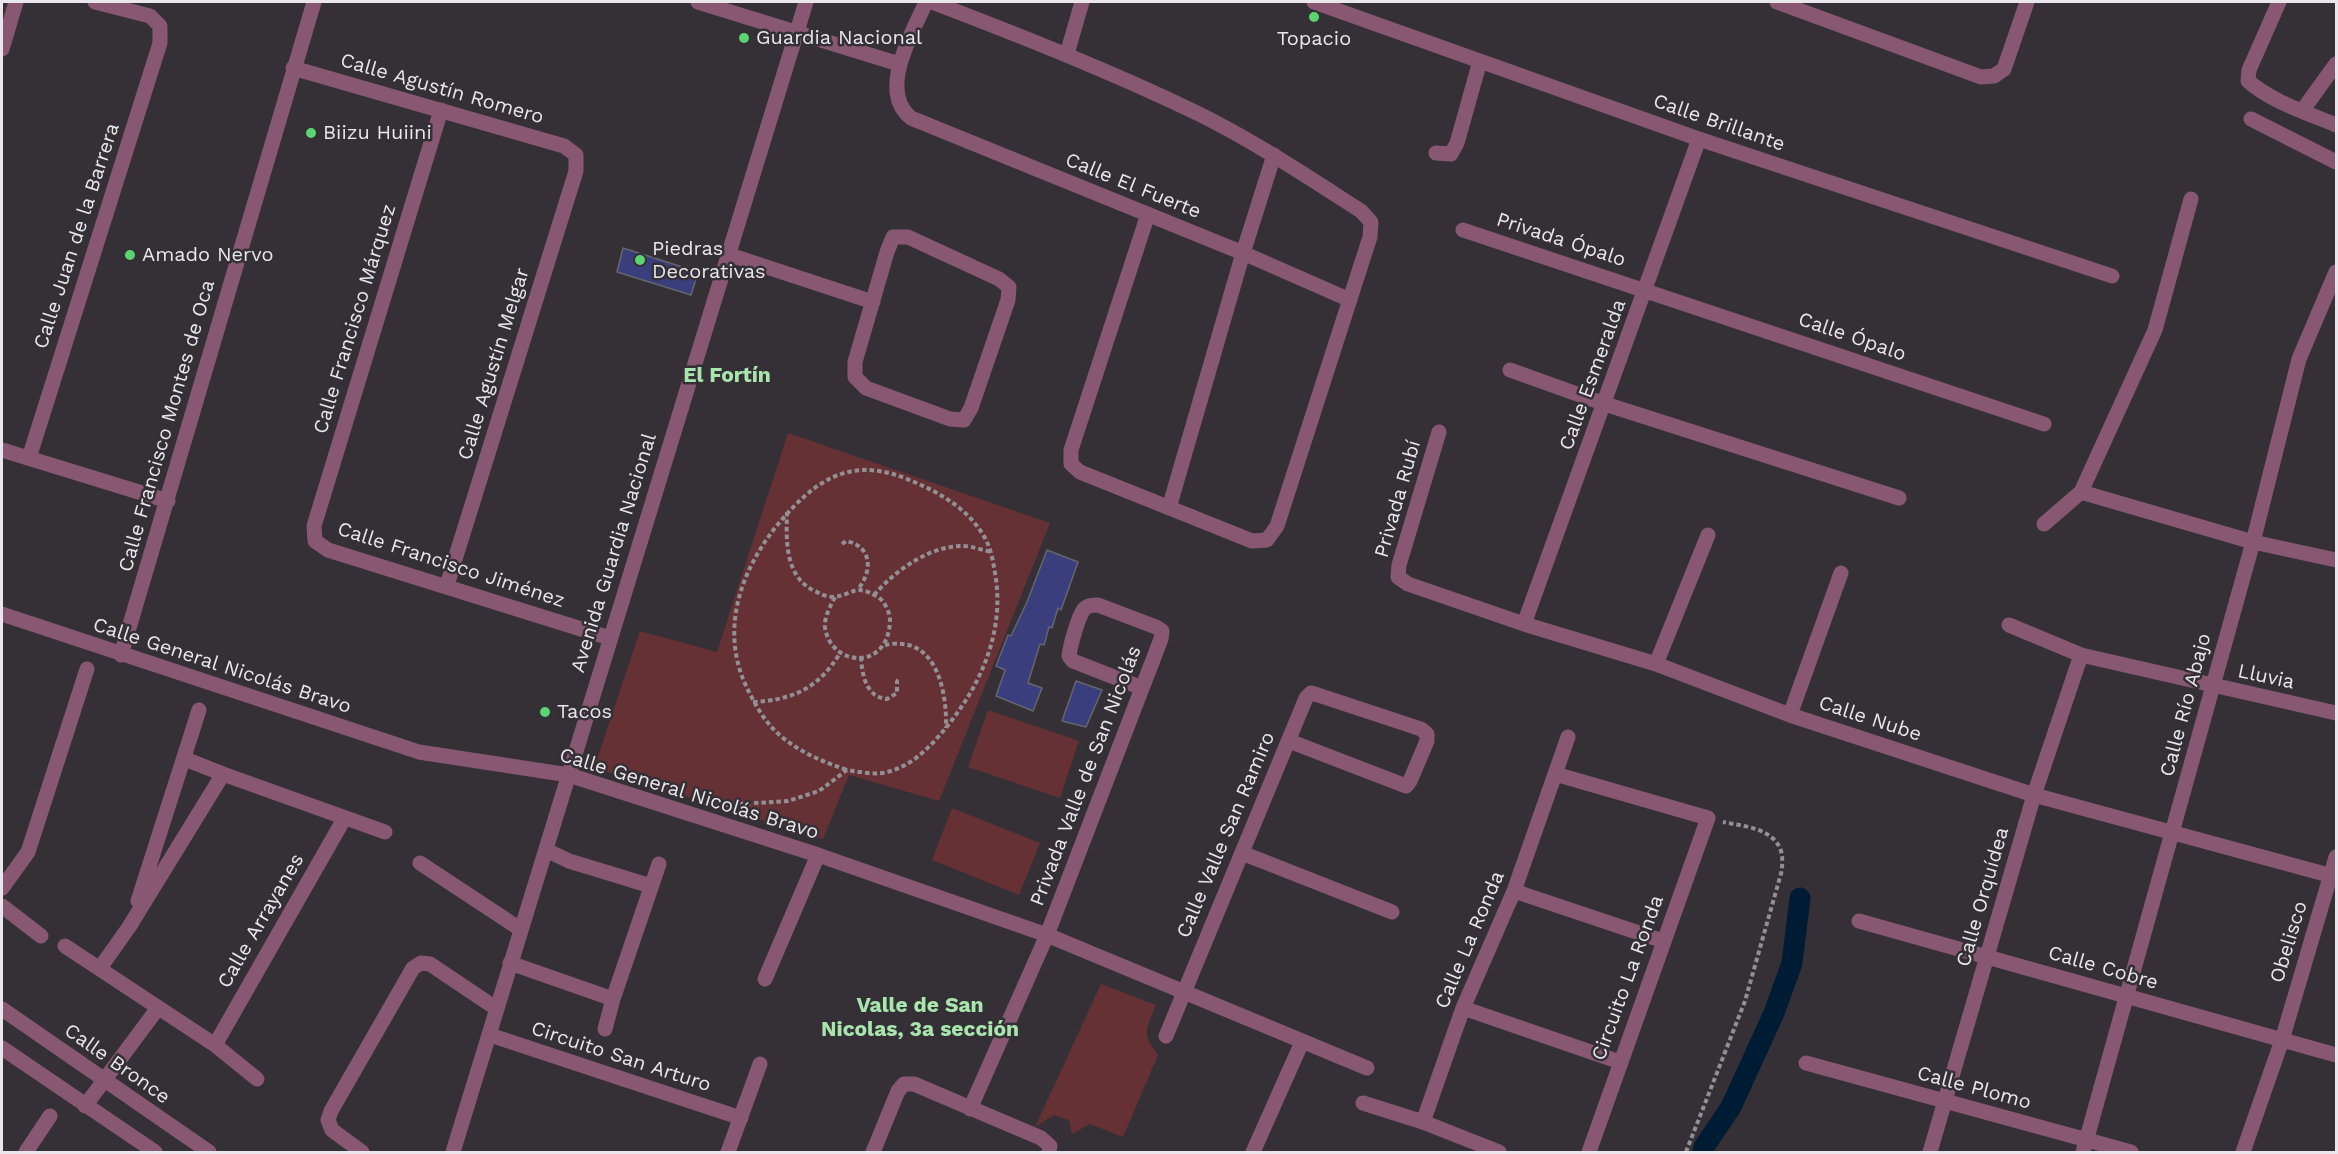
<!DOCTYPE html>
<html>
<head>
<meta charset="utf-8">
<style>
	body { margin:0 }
	#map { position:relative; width:2338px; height:1154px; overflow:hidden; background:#343036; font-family:"Work Sans",sans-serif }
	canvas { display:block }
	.frame { position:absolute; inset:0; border:3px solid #e9e7eb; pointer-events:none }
</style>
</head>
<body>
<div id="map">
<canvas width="2338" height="1154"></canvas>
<div class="frame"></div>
</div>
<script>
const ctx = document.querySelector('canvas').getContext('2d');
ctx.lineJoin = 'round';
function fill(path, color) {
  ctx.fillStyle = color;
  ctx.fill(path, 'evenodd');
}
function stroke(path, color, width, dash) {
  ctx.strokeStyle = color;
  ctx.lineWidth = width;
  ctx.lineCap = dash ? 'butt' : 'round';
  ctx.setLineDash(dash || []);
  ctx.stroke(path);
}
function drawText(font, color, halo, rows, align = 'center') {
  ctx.font = font + ' "Work Sans",sans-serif';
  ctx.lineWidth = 5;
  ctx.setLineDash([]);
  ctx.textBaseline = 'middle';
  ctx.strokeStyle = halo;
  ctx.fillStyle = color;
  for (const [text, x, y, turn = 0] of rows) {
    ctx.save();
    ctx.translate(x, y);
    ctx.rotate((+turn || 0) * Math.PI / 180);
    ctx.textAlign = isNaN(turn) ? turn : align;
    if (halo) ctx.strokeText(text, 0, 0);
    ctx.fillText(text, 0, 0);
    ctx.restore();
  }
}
const green = new Path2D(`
	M788 433 1050 523 939 801 849 775 823 839 594 768 640 631 717 652Z
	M988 710 1079 741 1060 798 968 767Z
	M952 808 1040 843 1019 895 932 860Z
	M1101 984 1156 1005C1146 1030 1141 1033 1158 1055L1123 1137 1090 1124 1072 1134 1069 1120 1054 1115 1035 1127Z`);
const canal = new Path2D(`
	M1703 1152 1704 1147 1731 1107 1774 1013 1792 963 1800 898`);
const building = new Path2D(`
	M623 248 698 272 691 295 617 272Z
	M1047 550 1078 562 1061 610 1058 608 1052 628 1049 627 1044 645 1040 644 1028 683 1042 688 1033 711 996 696 1005 670 996 666 1008 635 1011 636 1027 602Z
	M1076 681 1102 690 1086 727 1062 721Z`);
const path = new Path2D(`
	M787 512C786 542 785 579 817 592 822 595 828 597 834 597 855 594 854 583 878 597 884 601 890 612 890 620 889 672 830 667 825 627 824 617 831 605 835 597
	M842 544 846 541C872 546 873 571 858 589
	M874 595C896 570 929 546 963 546 972 546 982 550 991 552
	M885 645C890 644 897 643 903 644 940 648 947 699 946 728
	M861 657C862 675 866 697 887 699L897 693V681L893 679
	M753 702C793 700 819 688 840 653
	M724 805 788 801 819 791 847 770C861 772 877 776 891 771 910 765 925 752 938 737 978 692 1006 634 995 573 993 561 991 549 985 538 968 508 939 492 907 479 870 464 839 467 807 494 752 543 712 619 748 690 757 708 767 725 782 737 801 753 824 762 847 770
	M1686 1152 1745 1001 1782 870C1782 864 1783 857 1781 851 1774 828 1742 826 1723 822`);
const minor = new Path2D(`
	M698 2 899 64
	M926 2C913 32 877 91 911 118L1243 253 1350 300
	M932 2C1021 36 1110 71 1197 113 1254 141 1308 177 1361 211L1371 222 1370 237 1277 526 1267 540 1252 541 1080 472 1071 464V450L1148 214
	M1314 2 1699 139 2112 276
	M1777 2 1981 77 1994 76 2004 69 2027 2
	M2279 2 2249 70 2248 81C2272 102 2308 113 2336 125
	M2 49 16 2
	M1067 54 1082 2
	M293 68 564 146 576 155V171L447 585
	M441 110 314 526 315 541 328 550 610 638
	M2302 111 2336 64
	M2251 119 2336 162
	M1436 153 1451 154 1457 143 1480 61
	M1463 230 2044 424
	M893 237H908L999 279 1009 287 1008 300 971 408 964 420 950 419 866 388 855 377V362L887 252Z
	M727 254 873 302
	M1510 370 1605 404 1899 498
	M1439 432 1399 565 1398 577 1408 584 1524 624 1656 664 1790 715 2034 795 2336 877
	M2 450 168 501
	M29 458 160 43V26L150 16 95 2
	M2081 492 2253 542 2336 560
	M1169 508 1243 253 1274 155
	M2044 524 2081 492 2155 330 2191 199
	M2 614 419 752 569 775 818 855 1047 935 1367 1068
	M1524 624 1699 139
	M2009 625 2081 655 2336 713
	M121 655 314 2
	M1656 664 1708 535
	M1790 715 1841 573
	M185 759 223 774 385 832
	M1555 774 1708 818 1589 1152
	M546 850 569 861 651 886
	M1242 853 1392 912
	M420 863 520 929
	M2 888 28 852 87 669
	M1514 891 1663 941
	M138 901 199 710
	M2 906 41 936
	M1859 921 2336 1055
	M65 946 215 1045 257 1079
	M510 963 613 999
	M100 968 129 927 223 774
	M765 979 818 855
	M1463 1008 1620 1062
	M2 1009 209 1152
	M605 1029 613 999 659 864
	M490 1035 741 1118
	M1166 1036 1306 698 1311 693 1318 695 1421 729 1427 734V741L1410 781 1406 786 1289 741
	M215 1045 344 819
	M2 1048 155 1152
	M1806 1063 2131 1152
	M1363 1103 1423 1122 1499 1152
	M85 1106 158 1008
	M970 1109 1047 935 1161 639 1162 631 1156 627 1098 605C1093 605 1088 605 1084 609 1078 617 1070 646 1069 656L1073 661 1142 688
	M1423 1122 1463 1008 1514 891 1568 737
	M26 1152 50 1116
	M362 1152 332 1130 328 1120 331 1111 413 968 421 963 430 964 497 1009
	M453 1152 806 2
	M728 1152 760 1064
	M873 1152 898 1091 904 1084H914L1041 1138 1050 1146 1049 1152
	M1253 1152 1302 1042
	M1930 1152 2034 795 2081 655
	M2083 1152 2253 542 2299 359 2336 272
	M2243 1152 2282 1040 2336 857`);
const markers = [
	[1314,17,6,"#5ad56f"],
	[744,38,6,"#5ad56f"],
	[311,133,6,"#5ad56f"],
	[130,255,6,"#5ad56f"],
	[640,260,6,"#5ad56f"],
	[545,712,6,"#5ad56f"]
];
const poiNames = [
	["Guardia Nacional",756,38],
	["Topacio",1314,39,"center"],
	["Biizu Huiini",323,133],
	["Piedras",652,249],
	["Decorativas",652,272],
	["Amado Nervo",142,255],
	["Tacos",557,712]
];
const streetNames = [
	["Calle Agustín Romero",442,89,16],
	["Calle Brillante",1719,123,19],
	["Calle El Fuerte",1133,186,22],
	["Calle Juan de la Barrera",77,236,-72],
	["Privada Ópalo",1561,240,18],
	["Calle Francisco Márquez",355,319,-73],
	["Calle Ópalo",1852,337,19],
	["Calle Agustín Melgar",494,364,-73],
	["Calle Esmeralda",1593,375,-70],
	["Calle Francisco Montes de Oca",167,426,-74],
	["Privada Rubí",1398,499,-74],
	["Avenida Guardia Nacional",614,553,-73],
	["Calle Francisco Jiménez",451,565,18],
	["Calle General Nicolás Bravo",222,666,18],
	["Lluvia",2266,677,12],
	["Calle Río Abajo",2186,705,-75],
	["Calle Nube",1870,719,18],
	["Privada Valle de San Nicolás",1086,776,-69],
	["Calle General Nicolás Bravo",689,794,17],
	["Calle Valle San Ramiro",1226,835,-67],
	["Calle Orquídea",1983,897,-74],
	["Calle Arrayanes",261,921,-60],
	["Calle La Ronda",1470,940,-67],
	["Obelisco",2289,942,-73],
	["Calle Cobre",2103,968,16],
	["Circuito La Ronda",1628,978,-70],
	["Circuito San Arturo",621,1057,18],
	["Calle Bronce",117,1064,35],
	["Calle Plomo",1974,1088,15]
];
const neighbourhoodNames = [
	["El Fortín",727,376],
	["Valle de San",920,1006],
	["Nicolas, 3a sección",920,1030]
];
fill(green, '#663134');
stroke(canal, '#001b34', 21);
fill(building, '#3b3e7c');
stroke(building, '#65666d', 1.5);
stroke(path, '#939095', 4, [4.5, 3]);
stroke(minor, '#885873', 15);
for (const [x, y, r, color] of markers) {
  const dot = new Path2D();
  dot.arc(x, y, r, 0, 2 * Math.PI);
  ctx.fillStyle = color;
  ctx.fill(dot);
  stroke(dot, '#343036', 2);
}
drawText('20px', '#e9e7eb', '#343036', poiNames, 'left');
drawText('20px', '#e9e7eb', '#343036', streetNames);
drawText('bold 21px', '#a8e6ad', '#343036', neighbourhoodNames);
</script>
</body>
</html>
